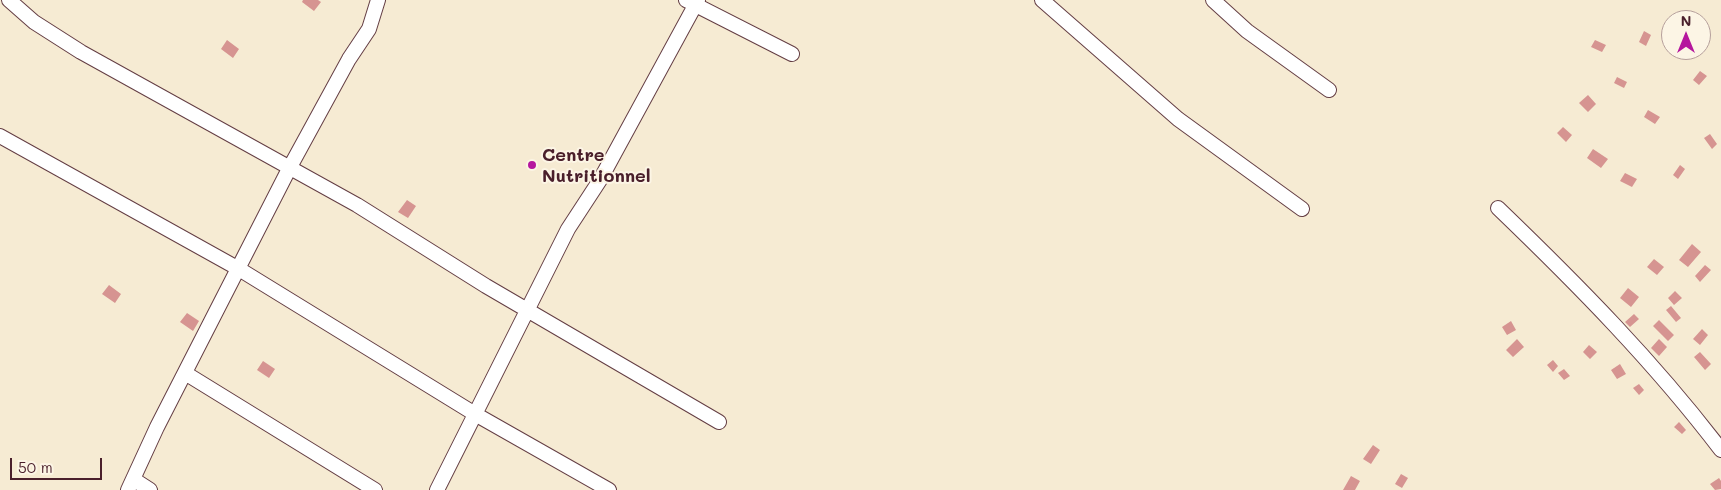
<!DOCTYPE html>
<html>
<head>
<meta charset="utf-8">
<style>
	body { margin:0 }
	#map { position:relative; width:1721px; height:490px; overflow:hidden; background:#f6ebd3; font-family:Mali,sans-serif }
	canvas { display:block }
	.north { position:absolute; left:1661px; top:10px; width:50px; height:50px; box-sizing:border-box; background:#fcf5e5; border:1px solid #b59f9b; border-radius:50%; rotate:0deg; font-size:14px; font-weight:700; line-height:20px; text-align:center; color:#4a1f2b }
	.north::after { content:''; display:block; margin:auto; width:18px; height:22px; background:#b5179e; clip-path:polygon(50% 0,100% 100%,50% 72%,0 100%) }
	.scale { position:absolute; left:10px; top:458px; width:92px; height:22px; box-sizing:border-box; border:2px solid #4a1f2b; border-top:0; padding-left:6px; font-size:15px; line-height:18px; white-space:nowrap; color:#4a1f2b; -webkit-text-stroke:4px #fcf5e5; paint-order:stroke }
</style>
</head>
<body>
<div id="map">
<canvas width="1721" height="490"></canvas>
<div class="north">N</div>
<div class="scale">50 m</div>
</div>
<script>
const ctx = document.querySelector('canvas').getContext('2d');
ctx.lineJoin = 'round';
function fill(path, color) {
  ctx.fillStyle = color;
  ctx.fill(path, 'evenodd');
}
function stroke(path, color, width, dash) {
  ctx.strokeStyle = color;
  ctx.lineWidth = width;
  ctx.lineCap = dash ? 'butt' : 'round';
  ctx.setLineDash(dash || []);
  ctx.stroke(path);
}
function drawText(font, color, halo, rows, align = 'center') {
  ctx.font = font + ' Mali,sans-serif';
  ctx.lineWidth = 4;
  ctx.setLineDash([]);
  ctx.textBaseline = 'middle';
  ctx.strokeStyle = halo;
  ctx.fillStyle = color;
  for (const [text, x, y, turn = 0] of rows) {
    ctx.save();
    ctx.translate(x, y);
    ctx.rotate((+turn || 0) * Math.PI / 180);
    ctx.textAlign = isNaN(turn) ? turn : align;
    if (halo) ctx.strokeText(text, 0, 0);
    ctx.fillText(text, 0, 0);
    ctx.restore();
  }
}
const building = new Path2D(`
	M303 0H318L321 2 314 11 302 2Z
	M1644 31 1651 35 1646 46 1639 42Z
	M227 40 239 49 233 58 221 49Z
	M1595 40 1606 45 1602 52 1591 47Z
	M1700 71 1707 76 1699 85 1693 80Z
	M1617 77 1627 82 1624 88 1614 83Z
	M1588 95 1596 104 1588 112 1579 103Z
	M1648 110 1660 117 1655 124 1644 117Z
	M1563 127 1572 135 1566 142 1557 133Z
	M1710 134 1717 144 1712 149 1704 138Z
	M1593 149 1608 159 1601 168 1587 158Z
	M1680 165 1685 169 1678 179 1673 175Z
	M1625 173 1637 179 1632 187 1620 181Z
	M407 200 416 206 408 218 398 212Z
	M1692 244 1701 252 1688 267 1679 260Z
	M1654 259 1664 267 1657 275 1647 267Z
	M1705 265 1711 270 1700 282 1695 276Z
	M109 285 121 294 115 303 102 294Z
	M1628 288 1639 297 1631 307 1620 298Z
	M1675 291 1682 298 1674 305 1668 298Z
	M1671 306 1681 318 1676 322 1666 310Z
	M187 313 199 321 193 331 180 322Z
	M1634 314 1639 319 1630 327 1625 322Z
	M1659 320 1674 335 1668 341 1653 326Z
	M1511 321 1516 330 1507 335 1502 327Z
	M1702 329 1708 335 1700 345 1693 339Z
	M1517 339 1524 347 1513 357 1506 350Z
	M1659 339 1667 347 1659 356 1651 348Z
	M1589 345 1597 352 1590 359 1583 352Z
	M1700 352 1711 364 1705 370 1694 357Z
	M1553 360 1558 366 1553 372 1547 365Z
	M263 361 275 369 269 378 257 370Z
	M1620 364 1626 374 1617 379 1611 370Z
	M1564 369 1570 376 1564 380 1558 373Z
	M1639 384 1644 390 1639 395 1633 388Z
	M1679 422 1686 430 1682 434 1674 427Z
	M1373 445 1380 450 1371 464 1363 459Z
	M1401 474 1408 478 1402 488 1395 484Z
	M1351 476 1360 481 1355 490H1343Z
	M1719 478 1721 481V489L1715 490 1710 484Z`);
const minor = new Path2D(`
	M9 0 34 22 81 52 357 205 486 286 719 422
	M686 0 792 54
	M1042 0 1178 119 1302 209
	M1213 0 1247 31 1329 90
	M0 136 239 269 475 414 609 490
	M1498 208C1578 285 1654 362 1721 450
	M185 373 375 490
	M133 479 150 490
	M128 490 157 427 290 167 349 59 369 29 378 0
	M437 490 568 229 600 180 698 0`);
const markers = [
	[532,165,5,"#b5179e"]
];
const poiNames = [
	["Centre",542,155],
	["Nutritionnel",542,176]
];
fill(building, '#d69491');
stroke(minor, '#643e44', 16);
stroke(minor, '#fff', 14);
for (const [x, y, r, color] of markers) {
  const dot = new Path2D();
  dot.arc(x, y, r, 0, 2 * Math.PI);
  ctx.fillStyle = color;
  ctx.fill(dot);
  stroke(dot, '#fcf5e5', 2);
}
drawText('bold 18px', '#4a1f2b', '#fcf5e5', poiNames, 'left');
</script>
</body>
</html>
